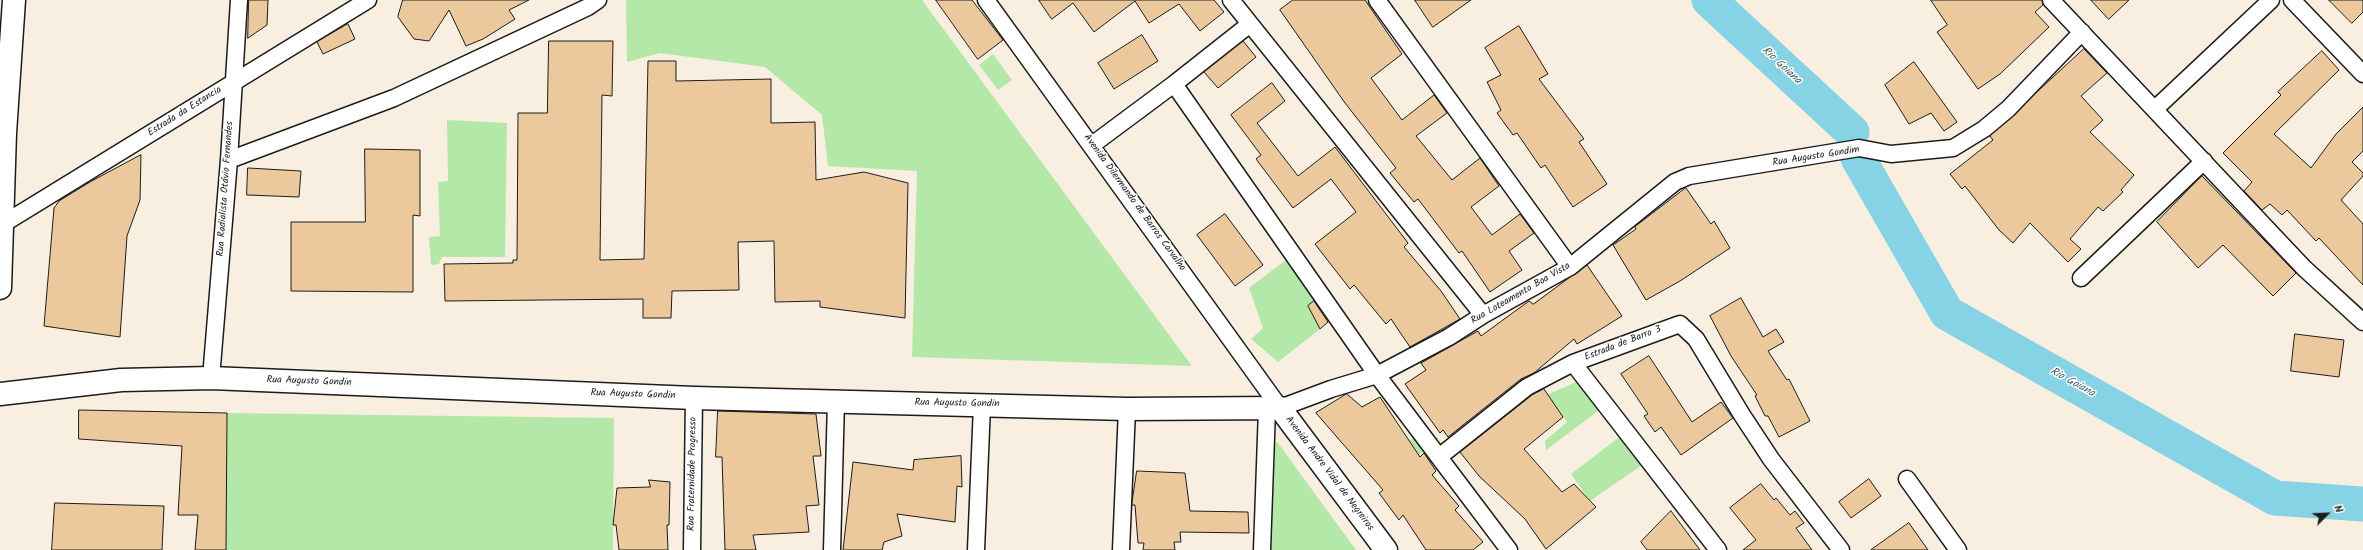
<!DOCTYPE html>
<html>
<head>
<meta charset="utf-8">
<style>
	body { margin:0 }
	#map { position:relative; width:2363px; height:550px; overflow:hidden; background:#f9efe1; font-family:Kalam,sans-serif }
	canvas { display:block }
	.north { position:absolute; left:2307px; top:494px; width:40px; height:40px; -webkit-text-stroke:3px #fff; paint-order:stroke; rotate:66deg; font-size:11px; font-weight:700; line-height:16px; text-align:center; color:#1c1c1c }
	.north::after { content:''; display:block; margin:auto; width:14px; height:18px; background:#1c1c1c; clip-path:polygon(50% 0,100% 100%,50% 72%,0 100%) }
</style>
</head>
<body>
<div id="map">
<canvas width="2363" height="550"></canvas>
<div class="north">N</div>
</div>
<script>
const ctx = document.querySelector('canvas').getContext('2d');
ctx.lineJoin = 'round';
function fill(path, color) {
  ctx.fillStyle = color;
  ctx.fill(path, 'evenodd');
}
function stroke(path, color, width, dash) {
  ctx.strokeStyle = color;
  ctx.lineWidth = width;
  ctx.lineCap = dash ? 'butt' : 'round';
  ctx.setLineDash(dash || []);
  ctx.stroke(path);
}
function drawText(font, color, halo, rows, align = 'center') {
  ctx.font = font + ' Kalam,sans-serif';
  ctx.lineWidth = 3;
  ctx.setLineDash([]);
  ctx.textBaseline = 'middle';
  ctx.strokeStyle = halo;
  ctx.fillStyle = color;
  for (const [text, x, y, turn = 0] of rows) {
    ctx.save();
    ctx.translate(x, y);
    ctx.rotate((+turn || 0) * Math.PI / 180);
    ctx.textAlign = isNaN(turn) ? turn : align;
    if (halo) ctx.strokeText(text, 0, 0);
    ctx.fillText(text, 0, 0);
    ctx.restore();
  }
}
const green = new Path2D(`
	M626 0H922L1192 366 912 357 917 171 828 166 822 115 765 67 660 53 627 62Z
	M993 54 1012 80 998 90 979 65Z
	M447 120 507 123 505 257H442L439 264 431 265 429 237 440 236 438 182 448 181Z
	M1291 256 1320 296 1308 306 1320 329 1278 362 1251 339 1263 328 1249 288Z
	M1585 378 1606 405 1546 450 1545 441 1567 422 1547 395Z
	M227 413 614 418 613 550H226Z
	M1626 432 1648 461 1590 501 1571 474Z
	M1419 434 1429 447 1403 466 1398 449Z
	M1271 439 1278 443 1356 550H1267Z`);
const river = new Path2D(`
	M1709 0 1852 132
	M1858 158 1947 313 2275 498 2363 504`);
const building = new Path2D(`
	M249 0H268L267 25 248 38Z
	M403 0H529L509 10 515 19 483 39 466 46 449 10 429 41 414 39 398 17Z
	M936 0H972L1003 40 978 59Z
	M1039 0H1214L1224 12 1200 31 1179 4 1149 23 1135 1 1094 32 1073 3 1052 19Z
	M1293 0H1365L1402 54 1371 78 1402 120 1434 95 1447 113 1416 136 1452 180 1480 158 1499 186 1471 207 1492 235 1520 214 1534 233 1509 251 1522 270 1490 292 1462 251 1459 253 1418 199 1414 202 1390 173 1396 168 1345 103 1280 10Z
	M1415 0H1471L1433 27Z
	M1931 0H2042L2043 5 2035 12 2049 27 2000 74 1978 89 1937 32 1947 25Z
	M2091 0H2129L2109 19Z
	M2329 0H2363V12L2352 23Z
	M348 24 355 39 323 54 317 42Z
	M1519 26 1548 74 1539 79 1584 139 1579 142 1607 184 1573 207 1545 165 1541 168 1517 133 1513 135 1497 113 1501 110 1487 82 1501 75 1485 48Z
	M1142 35 1158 61 1114 89 1098 63Z
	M549 41H613L612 96 602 95 600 260 644 259 648 61H676V81L771 79V123L815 122 816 180 864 172 908 183 905 318 820 307V301L775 302 774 241 738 242 739 290 672 291 671 318H643V299L445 301 444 264 513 263V260H517L518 113H547Z
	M1243 41 1256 57 1218 88 1204 72Z
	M2084 49 2107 73 2081 96 2103 120 2090 132 2134 175 2121 190 2123 192 2103 211 2098 207 2070 239 2081 249 2068 262 2030 223 2013 243 1999 230 1965 186 1962 189 1950 174 1993 140 1990 136Z
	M2322 51 2339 70 2274 134 2311 168 2336 134 2363 107V151L2352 162 2363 173V176L2341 200 2363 224V285L2319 238 2316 241 2287 210 2282 215 2270 204 2262 210 2244 191 2252 182 2223 153 2281 95 2278 92Z
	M1914 62 1957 122 1944 131 1931 113 1909 124 1885 85Z
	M1272 83 1285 101 1257 123 1298 176 1335 147 1408 243 1404 247 1441 291 1460 319 1410 347 1391 319 1386 324 1354 285 1350 289 1315 244 1356 212 1331 179 1293 208 1256 159 1261 155 1231 115Z
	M365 149 420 150V216L413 215V292L291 291V222H365Z
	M141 155 140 200 127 236 120 337 44 326 54 208 59 201 90 182Z
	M248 168 301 171 299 197 247 195Z
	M2202 176 2296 273 2273 296 2223 245 2198 268 2157 222Z
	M1686 188 1711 224 1714 221 1730 248 1680 281 1646 300 1613 245 1636 229 1635 227Z
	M1225 214 1263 265 1235 286 1197 235Z
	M1587 265 1622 316 1577 344 1574 339 1534 373 1521 379 1448 437 1443 430 1440 433 1405 384 1426 370 1421 363 1478 331 1481 336 1529 301 1533 304Z
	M1741 298 1763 337 1776 329 1784 342 1768 351 1787 380 1789 379 1810 421 1779 437 1768 416H1765L1755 396 1757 395 1731 356 1710 316Z
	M1314 301 1328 322 1320 329 1308 306Z
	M2295 334 2344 340 2339 377 2291 371Z
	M1649 356 1692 422 1721 402 1733 418 1681 455 1661 427 1655 432 1644 416 1648 414 1621 374Z
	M1544 389 1563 417 1524 449 1562 492 1574 484 1596 507 1546 549 1525 519 1479 476 1460 452 1532 395Z
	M1347 394 1362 407 1380 397 1420 457 1424 453 1436 471 1432 475 1459 506 1455 510 1483 542 1473 550H1426L1403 515 1399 520 1379 493 1383 490 1316 413Z
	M79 410 227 413 226 550H195L198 515H178L182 446 79 439Z
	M718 411 816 414 821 456H813L819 505 806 506 809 532 753 535 756 550H725L722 457H716Z
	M961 456 962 487 957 486 955 522 897 514 902 536 884 542 882 550H843L853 462 913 470 914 460Z
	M1137 471 1185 473 1190 511 1248 512 1249 533 1180 532 1181 542H1174L1175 550H1143L1144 543H1138L1135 505H1132Z
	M1869 479 1881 496 1851 518 1839 502Z
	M649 480 670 482 669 525H667L668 550H619L616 525H613L617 488 650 487Z
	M1761 484 1774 500 1776 498 1790 515 1795 511 1804 523 1796 528 1812 550H1743L1756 540 1730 508Z
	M55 503 164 506 162 550H52Z
	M1671 511 1700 550H1647L1641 542Z
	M1909 523 1928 550H1871Z`);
const street = new Path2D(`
	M986 0 1280 408 1331 389 1377 375 1449 337 1483 315 1570 267 1675 182 1689 176 1859 148 1891 154 1953 148 1984 129 2008 109 2082 32
	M1231 0 1483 315
	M1377 0 1570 267
	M2051 0 2304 268 2363 322
	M2292 0 2363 74
	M1174 84 1377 375 1509 550
	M2155 109 2271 0
	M1092 145 1174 84 1250 24
	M229 160 394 98 588 7 598 0
	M3 224 368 0
	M2081 278 2204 161
	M1573 363 1718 550
	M211 378 229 160 239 0
	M1439 457 1527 387 1573 363 1680 324 1696 339 1742 415 1771 459 1841 550
	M1907 479 1958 550
	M692 550 694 398
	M832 550 836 401
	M976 550 982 405
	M1121 550 1127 409
	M1262 550 1267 409`);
const secondary = new Path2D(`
	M0 394 121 380 211 378 694 398 1127 409 1280 408 1386 550`);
const primary = new Path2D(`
	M0 288 5 133 14 0`);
const streetNames = [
	["Estrada da Estancia",185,112,-32],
	["Rua Augusto Gondim",1816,157,-9],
	["Rua Radialista Otávio Fernandes",226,189,-86],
	["Avenida Dilermando de Barros Carvalho",1134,203,54],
	["Rua Loteamento Boa Vista",1521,294,-30],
	["Estrada de Barro 3",1623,344,-21],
	["Rua Augusto Gondin",309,382,2],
	["Rua Augusto Gondin",633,395,2],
	["Rua Augusto Gondin",957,404,1],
	["Rua Fraternidade Progresso",693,474,-89],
	["Avenida Andre Vidal de Negreiros",1329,474,53]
];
const waterNames = [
	["Rio Goiana",1781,66,43],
	["Rio Goiana",2072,383,29]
];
fill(green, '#b4e8a9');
stroke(river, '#86d3e5', 35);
fill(building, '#ebc99c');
stroke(building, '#1c1c1c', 1);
stroke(street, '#1c1c1c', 19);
stroke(secondary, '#1c1c1c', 25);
stroke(primary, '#1c1c1c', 25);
stroke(street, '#fff', 16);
stroke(secondary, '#fff', 22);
stroke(primary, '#fff', 22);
drawText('10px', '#1c1c1c', '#fff', streetNames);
drawText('italic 11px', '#415c62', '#fff', waterNames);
</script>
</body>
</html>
